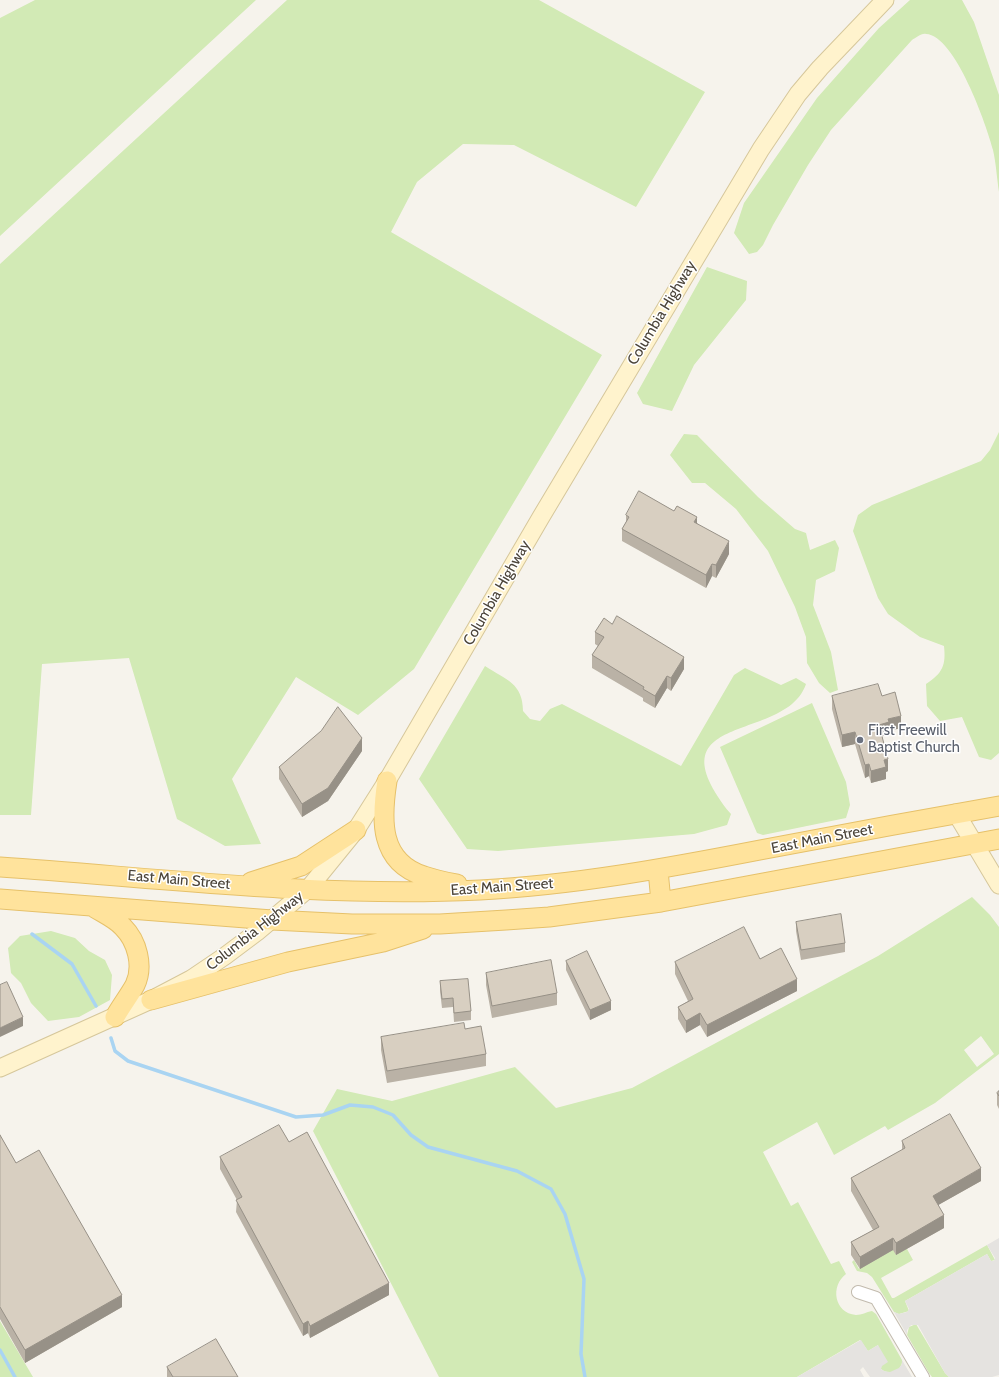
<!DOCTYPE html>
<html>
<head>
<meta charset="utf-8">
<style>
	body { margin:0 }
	canvas { display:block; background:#f6f3ec }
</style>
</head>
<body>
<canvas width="999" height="1377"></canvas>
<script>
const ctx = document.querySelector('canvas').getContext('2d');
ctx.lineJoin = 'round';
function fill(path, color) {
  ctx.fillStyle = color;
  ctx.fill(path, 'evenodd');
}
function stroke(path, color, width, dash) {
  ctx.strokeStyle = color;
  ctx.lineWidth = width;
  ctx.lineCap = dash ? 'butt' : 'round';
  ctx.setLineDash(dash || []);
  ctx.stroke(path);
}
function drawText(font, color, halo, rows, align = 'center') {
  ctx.font = font + ' Cabin,sans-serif';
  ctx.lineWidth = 3;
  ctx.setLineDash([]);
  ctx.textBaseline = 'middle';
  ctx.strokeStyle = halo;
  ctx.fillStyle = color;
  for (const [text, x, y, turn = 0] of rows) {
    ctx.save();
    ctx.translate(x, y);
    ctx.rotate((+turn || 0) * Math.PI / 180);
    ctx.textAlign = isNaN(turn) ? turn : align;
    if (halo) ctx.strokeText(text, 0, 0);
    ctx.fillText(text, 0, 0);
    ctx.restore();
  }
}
const green = new Path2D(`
	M35 0H256L0 236V18Z
	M287 0H539L705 92 636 207 514 145 463 144 417 182 391 232 602 355 414 669 358 715 296 677 232 779 261 844 225 846 177 819 129 658 42 664 31 815H0V264Z
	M910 0H962L974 22 999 95V192C997 179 996 163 993 150 987 126 955 35 926 34 921 33 916 38 912 40L831 130 808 165 773 225 763 245 757 252 749 254 734 233 744 203 817 98 879 28Z
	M707 267 747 281 746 300 694 365 672 411 643 404 637 393Z
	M999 432V753L991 760 979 757 962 717 940 721 927 706 926 684C943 673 946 665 944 646L920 637 888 614 878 598 853 531 858 515 872 505 981 461 990 450Z
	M684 434 697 435 758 497 795 529 806 533 810 550 835 540 839 548 835 571 816 580 813 605 831 652 838 690 830 693 819 683 807 663 806 637 795 607 768 551 736 509 705 483H692L670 455Z
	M485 666C506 680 523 683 523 711L530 719 540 721 550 709 562 704 681 766 734 675 745 668 781 685 796 678 806 684C786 744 648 710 731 814L727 825 694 834 498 851 467 849 419 779Z
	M812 703 846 782 850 805 846 818 763 835 757 833 720 747Z
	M972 897 990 915 999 927V1054L935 1103 888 1130 885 1126 834 1155 817 1122 763 1152 791 1206 798 1202 831 1264 839 1261 846 1274C830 1286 834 1313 856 1315 862 1315 866 1312 872 1311L876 1314 902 1360C903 1371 889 1376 881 1369L878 1345 868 1351 860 1340 797 1377H439L313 1131 337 1089 392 1101 515 1067 556 1108 632 1088 878 956ZM981 1036 994 1054 977 1067 964 1050Z
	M51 931 75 938 89 951 105 960 112 975 110 1000 79 1017 48 1021 31 1003 21 983 11 973 8 948 20 936Z
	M881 1238 907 1249 913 1260 881 1278 892 1298H894L987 1245 995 1260 991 1261 987 1254 905 1301 909 1311 899 1314 894 1312 872 1277 867 1273 857 1271 852 1262 854 1260 859 1269Z
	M0 1321 33 1377H0Z
	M916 1324 945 1373 949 1377H932L929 1373 907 1335 909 1327Z`);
const parking = new Path2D(`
	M999 1238V1375L992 1377H949L945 1373 918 1325H911L907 1330V1335L894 1312 899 1314 907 1312 909 1309 905 1301 987 1254 991 1261H994L995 1258 987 1245Z
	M861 1340 868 1351 878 1345 888 1362 882 1366 881 1369 884 1371 890 1372 899 1368 902 1364V1360L912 1377H870L863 1367 860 1370 864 1377H797Z`);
const stream = new Path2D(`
	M32 934 72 964 96 1006
	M111 1038 115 1051 128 1061 296 1117 323 1115 350 1105 373 1107 393 1115 411 1135 428 1147 517 1171 551 1189 565 1214 584 1279 581 1354 585 1377
	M0 1350 15 1377`);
const street = new Path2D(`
	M858 1292 876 1298 923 1377`);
const secondary = new Path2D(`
	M956 813 999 885
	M0 1068 151 1000 191 979 225 956 257 932 308 889 356 830 387 781 541 517 761 149 798 94 820 68 885 0`);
const primary = new Path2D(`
	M387 781C381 819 379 862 424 876 435 880 446 882 457 884
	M0 867C160 878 320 898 480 890 575 885 667 868 760 850 840 835 919 820 999 806
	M658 870 661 902
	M251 882 301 866 356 830
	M0 899 272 920 352 924H440L506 920 549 917 661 902 999 839
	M95 908C105 914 116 919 123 927 137 941 144 966 135 985 129 996 121 1006 115 1017
	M151 1000 288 962 383 942 423 929`);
const wall = new Path2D(`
	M626 515 697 523 729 554 716 578 712 576 706 588 622 541V529L626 522Z
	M595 632 684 669 671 691 667 688 655 708 643 701V698L592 668V655L598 646 595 644Z
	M832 696H882L901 728 889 731V734L882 736 888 771 886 772V779L871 783 869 776 865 778 855 744 842 747 832 709Z
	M362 751 328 801 302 817 279 779V767Z
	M796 922 845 943V952L801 960 796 931Z
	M760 959 797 991 707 1037 700 1025 686 1033 678 1019V1007L688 1001 675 974V962Z
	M566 961 611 1010 590 1020 566 970Z
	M486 973 557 993V1005L492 1018 486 985Z
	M440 981 471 1011V1020L454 1022 453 1007 442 1008 440 991Z
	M465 1029 486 1054V1066L387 1083 381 1050V1037Z
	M999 1091V1109L997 1105V1093Z
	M0 1135 16 1163 122 1307 25 1363 0 1319Z
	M902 1141 981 1181 938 1205 944 1228 896 1255 893 1250 860 1269 851 1255V1242L873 1230 851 1191V1178L902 1150Z
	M289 1142 389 1295 310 1338 308 1333 303 1336 236 1212 237 1200 220 1169V1157Z
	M167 1367 238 1377H167Z`);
const shadedWall = new Path2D(`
	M697 517V529L694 522Z
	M729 541V554L716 578V565Z
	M712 564V576L706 588V575Z
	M684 657V669L671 691V678Z
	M667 676V688L655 708V696Z
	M901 716V728L889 731V734L879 737V725L888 719Z
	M855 732V744L842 747V735Z
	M362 738V751L328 801 302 817V804Z
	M888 759V771L886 772V779L871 783V771L884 760Z
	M869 764V776L865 778V765Z
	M797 979V991L707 1037V1025Z
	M611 1001V1010L590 1020V1010Z
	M700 1013V1025L686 1033V1021Z
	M23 1017V1026L0 1037V1028Z
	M981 1168V1181L933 1208V1196Z
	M944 1215V1228L896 1255V1243Z
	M893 1238V1250L860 1269V1257Z
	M389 1283V1295L310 1338V1326Z
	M122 1295V1307L25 1363V1350Z
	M308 1321V1333L303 1336V1324Z`);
const building = new Path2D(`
	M639 491 674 511 677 506 697 517 694 522 729 541 716 565 712 564 706 575 622 529 629 517 626 515Z
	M617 616 684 657 671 678 667 676 655 696 643 689 644 687 592 655 604 637 595 632 604 618 612 624Z
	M878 684 882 696 895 692 901 716 888 719 889 722 879 725 888 759 884 760 886 767 871 771 869 764 865 765 855 732 842 735 832 696Z
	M338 707 362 738 328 788 302 804 279 767 321 731Z
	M841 914 845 943 801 950 796 922Z
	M744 927 760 959 781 948 797 979 707 1025 700 1013 686 1021 678 1007 693 999 675 962Z
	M587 951 611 1001 590 1010 566 961Z
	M551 960 557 993 492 1006 486 973Z
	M468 979 471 1011 454 1013 453 998 442 999 440 981Z
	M7 982 23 1017 0 1028V985Z
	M464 1023 465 1029 481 1026 486 1054 387 1071 381 1037Z
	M999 1091V1096L997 1093Z
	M950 1114 981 1168 933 1196 944 1215 896 1243 893 1238 860 1257 851 1242 879 1227 851 1178 905 1148 902 1141Z
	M279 1125 289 1142 307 1132 389 1283 310 1326 308 1321 303 1324 236 1200 242 1197 220 1157Z
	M0 1135 16 1163 39 1150 122 1295 25 1350 0 1307Z
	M216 1339 238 1377H173L167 1367Z`);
const markers = [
	[860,740,4,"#6b7280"]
];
const streetNames = [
	["Columbia Highway",662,313,-59],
	["Columbia Highway",497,593,-60],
	["East Main Street",822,839,-11],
	["East Main Street",179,880,5],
	["East Main Street",502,887,-4],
	["Columbia Highway",255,931,-38]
];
const worshipNames = [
	["First Freewill",868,731],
	["Baptist Church",868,748]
];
fill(green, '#d2eab5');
fill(parking, '#e5e3e0');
stroke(stream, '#a9d4f2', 3.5);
stroke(street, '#c2bbae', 14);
stroke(secondary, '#d6c79b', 19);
stroke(primary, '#e6c16a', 21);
stroke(street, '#fff', 12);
stroke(secondary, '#fff3cd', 17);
stroke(primary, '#ffe39c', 19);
fill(wall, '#bab2a6');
fill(shadedWall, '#979187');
fill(building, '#d8cfc1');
stroke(building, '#979187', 1);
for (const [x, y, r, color] of markers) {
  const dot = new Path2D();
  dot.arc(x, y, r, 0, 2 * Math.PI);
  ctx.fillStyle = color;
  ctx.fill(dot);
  stroke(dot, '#fff', 1.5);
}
drawText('15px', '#4b4439', '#fff', streetNames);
drawText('15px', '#5b616d', '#fff', worshipNames, 'left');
</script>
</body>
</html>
